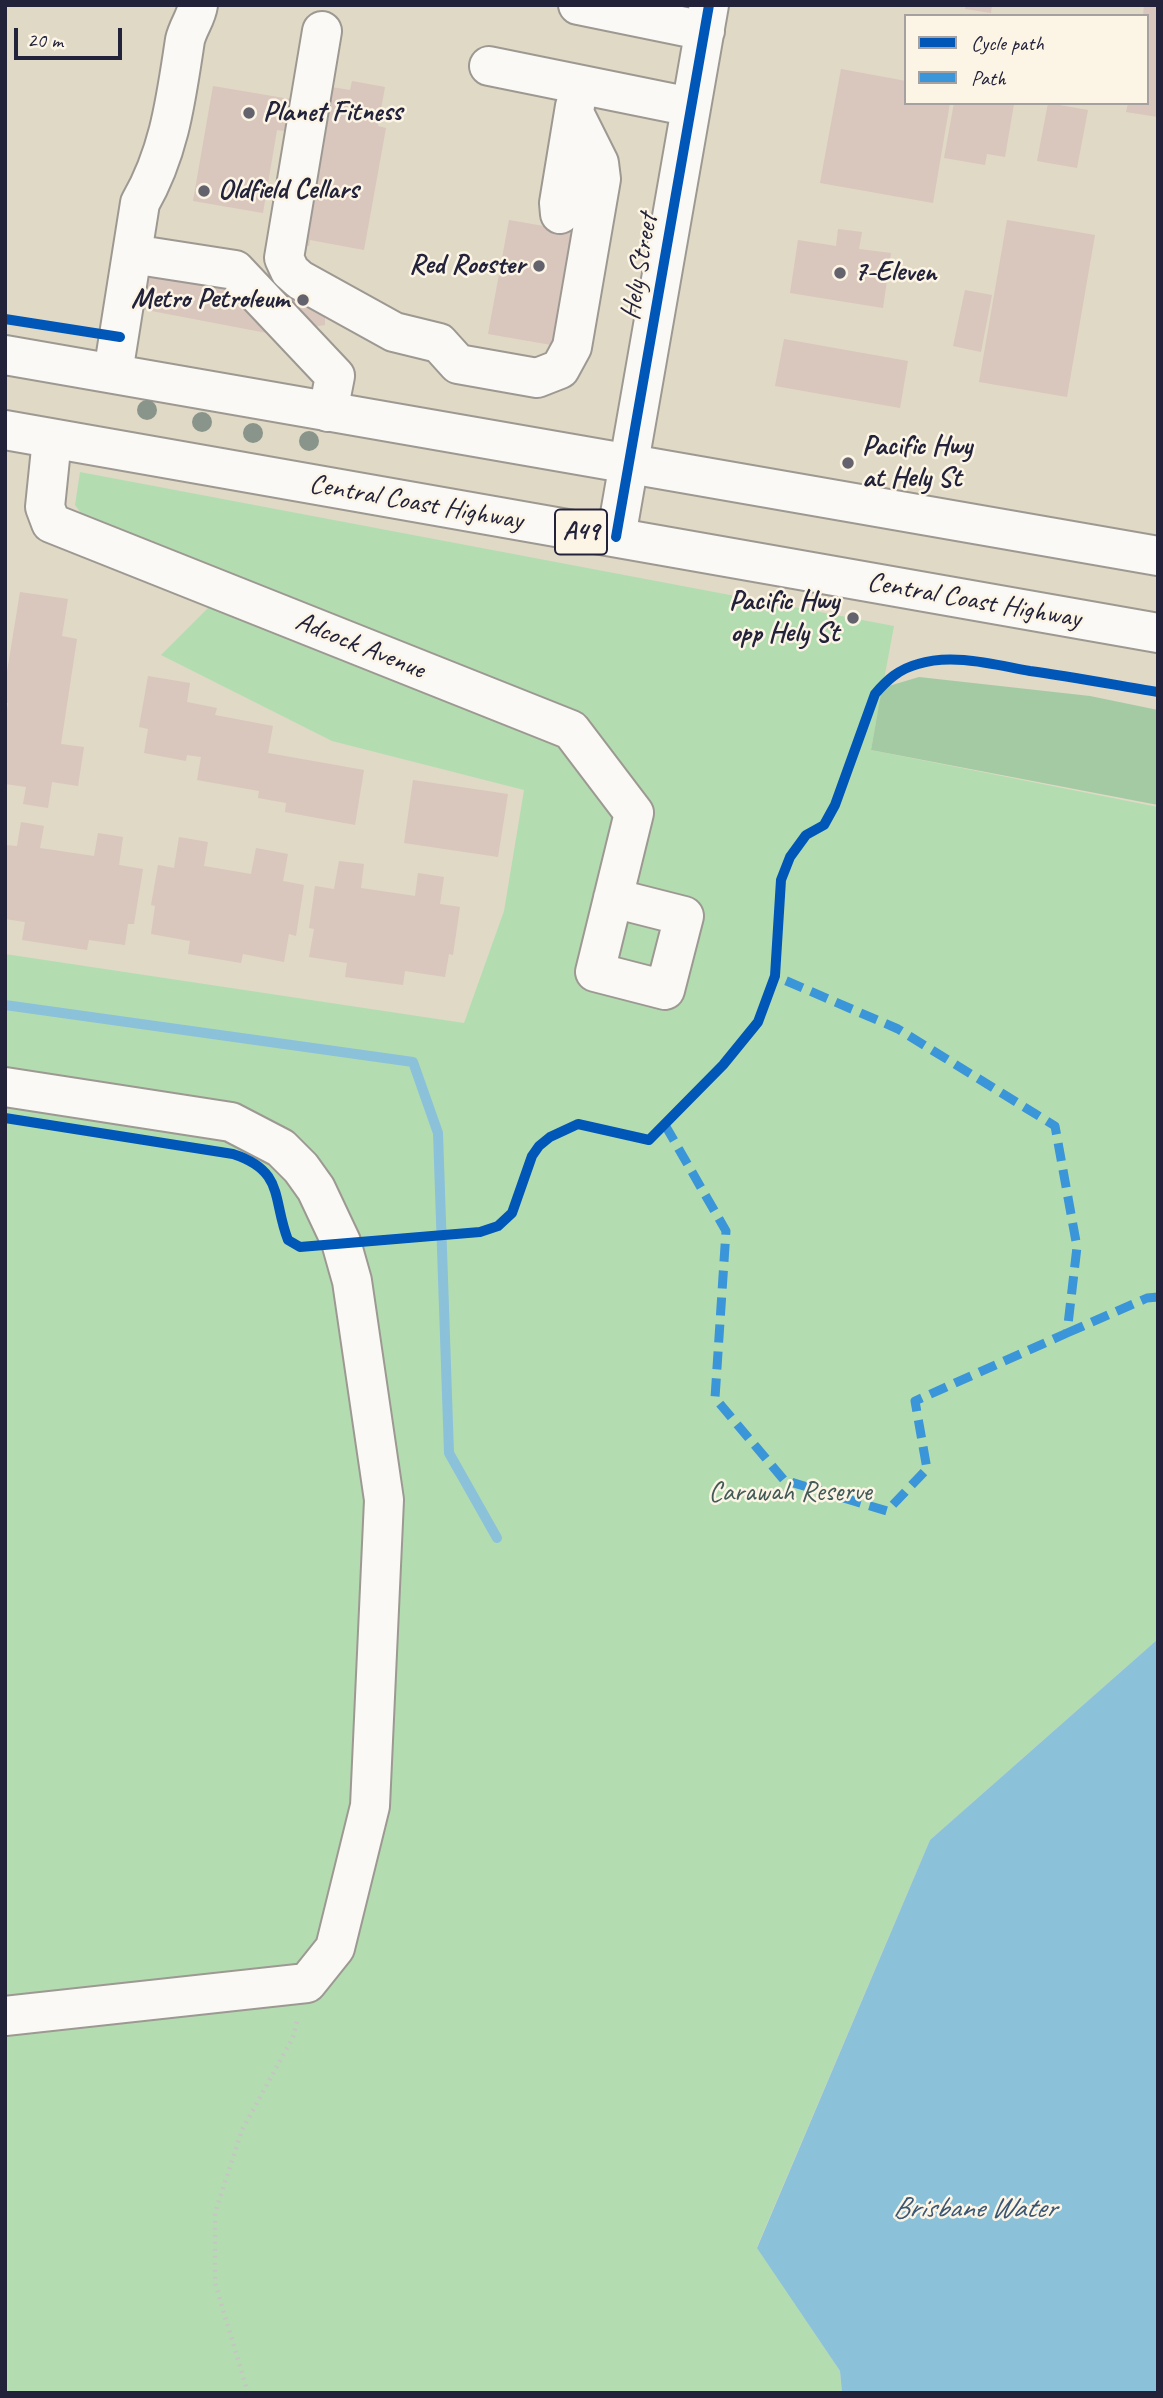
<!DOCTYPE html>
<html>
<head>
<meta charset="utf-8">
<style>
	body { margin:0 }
	#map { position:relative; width:1163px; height:2398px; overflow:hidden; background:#e0d9c6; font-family:Caveat,sans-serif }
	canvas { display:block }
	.frame { position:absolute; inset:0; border:7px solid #22223b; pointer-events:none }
	.legend { position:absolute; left:904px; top:14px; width:245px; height:91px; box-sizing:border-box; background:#fcf5e5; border:2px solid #a5a1a1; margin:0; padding:9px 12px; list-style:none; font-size:21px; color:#22223b }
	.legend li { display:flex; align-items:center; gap:14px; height:35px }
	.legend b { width:35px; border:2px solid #a5a1a1 }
	.scale { position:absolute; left:14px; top:28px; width:108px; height:32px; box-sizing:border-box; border:4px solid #22223b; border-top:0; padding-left:9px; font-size:21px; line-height:24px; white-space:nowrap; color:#22223b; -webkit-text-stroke:5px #fcf5e5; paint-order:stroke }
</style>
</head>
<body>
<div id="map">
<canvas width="1163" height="2398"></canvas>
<div class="frame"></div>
<ul class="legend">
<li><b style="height:9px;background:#0057b8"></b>Cycle path</li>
<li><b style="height:9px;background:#3b95d9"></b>Path</li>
</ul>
<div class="scale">20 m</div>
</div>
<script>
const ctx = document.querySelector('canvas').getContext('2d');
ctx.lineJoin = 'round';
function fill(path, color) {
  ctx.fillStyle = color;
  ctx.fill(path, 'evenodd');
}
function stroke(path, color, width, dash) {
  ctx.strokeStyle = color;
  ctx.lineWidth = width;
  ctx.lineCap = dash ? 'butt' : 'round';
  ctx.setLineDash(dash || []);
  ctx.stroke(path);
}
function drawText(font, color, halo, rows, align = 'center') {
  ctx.font = font + ' Caveat,sans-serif';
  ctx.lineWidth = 5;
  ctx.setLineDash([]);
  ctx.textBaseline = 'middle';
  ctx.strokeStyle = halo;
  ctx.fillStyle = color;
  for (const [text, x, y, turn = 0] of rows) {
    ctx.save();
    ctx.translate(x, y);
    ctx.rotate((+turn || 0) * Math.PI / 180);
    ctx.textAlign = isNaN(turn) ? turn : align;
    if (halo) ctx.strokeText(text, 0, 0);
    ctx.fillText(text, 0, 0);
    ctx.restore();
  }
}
const green = new Path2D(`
	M80 472 894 626 871 750 1158 807V1639L930 1840 757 2247 840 2371 842 2393H5V954L464 1023 504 911 524 790 332 741 161 655 233 583 93 529 75 505Z`);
const forest = new Path2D(`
	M919 677 1090 696 1158 710V805L871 750 882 688Z`);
const water = new Path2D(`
	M1158 1639V2393H842L840 2371 757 2248 930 1840Z`);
const stream = new Path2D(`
	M5 1005 413 1062 438 1133 449 1453 497 1538`);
const building = new Path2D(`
	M966 5H992L991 13 965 9Z
	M1144 5H1158V117L1126 112 1128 103H1147V16H1143Z
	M841 69 906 81V103H950L933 203 820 183Z
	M352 81 385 87 378 126 386 128 364 250 310 240 309 246 296 244 325 86 350 90Z
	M213 86 290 99 284 131 277 130 263 213 193 201Z
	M954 103 1014 104 1005 157 987 154 985 165 944 158Z
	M1048 103 1088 110 1077 168 1037 161Z
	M509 220 584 233 563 347 488 334Z
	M1007 220 1095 235 1067 397 979 382Z
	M838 229 862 232 859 249 891 253 883 308 790 293 798 240 836 246Z
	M269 264 325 313V325L272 334 141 309 149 267 284 292 266 278Z
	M965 290 992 295 981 352 953 346Z
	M784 339 908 361 900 408 775 386Z
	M20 592 68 599 62 636 77 639 61 744 84 747 78 786 52 782 48 808 23 804 26 787 5 784V721L8 703 5 702V684Z
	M148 676 190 683 187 702 217 708 215 715 273 726 268 753 364 770 355 825 285 812 286 803 258 798 259 791 197 780 201 757 187 755 186 761 144 753 148 729 139 727Z
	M413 780 508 794 498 857 404 843Z
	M21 822 44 826 40 848 94 856 98 833 123 837 119 865 143 869 134 924H128L125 945 89 940 87 950 22 940 25 922 5 919V845L17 846Z
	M179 837 208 842 204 866 251 874 256 848 288 854 283 881 304 885 296 936 289 934 284 962 243 954 241 963 188 954 190 941 151 934 155 906 151 905 158 865 174 868Z
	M339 861 364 864 361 888 415 896 418 873 444 877 440 904 460 907 453 955 449 954 445 977 405 971 403 985 345 977 347 963 309 957 314 929 309 928 315 886 334 889Z`);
const path = new Path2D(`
	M248 2393 215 2283V2213L242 2130 293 2037 297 2021`);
const minor = new Path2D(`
	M578 5 705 31
	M322 31 284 258 290 271 300 280 394 332 439 343 458 364 537 378 560 369 572 347 601 179 599 163 574 113
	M489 66 691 107
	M560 214 559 203 575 106
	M132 254 235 270 335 376 328 412
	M113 373 140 203C170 151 176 98 185 40 188 27 196 18 198 5
	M52 439 45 507 51 523 571 730 634 813 595 972 665 990 684 916 613 898
	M616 537 709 5
	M5 1087 231 1122 281 1148 301 1168 316 1189 341 1242 352 1281 384 1500 370 1806 335 1948 307 1983 5 2016`);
const highway = new Path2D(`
	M5 355 1158 556
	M5 430 1158 633`);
const quiet = new Path2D(`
	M665 1125 726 1231 715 1398 784 1480 887 1511 927 1469 915 1401 1067 1333 1077 1247 1055 1126 898 1029 775 976
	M1067 1333 1147 1298 1158 1297`);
const cycleway = new Path2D(`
	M5 319 120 337
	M616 537 709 5
	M5 1118 233 1154C285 1171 272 1199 288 1240L300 1247 480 1232 498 1226 512 1213 532 1156 539 1146 550 1137 578 1124 649 1140 723 1065 758 1022 775 976 781 880 790 857 806 835 824 825 835 805 875 694C887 680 899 669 918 664 953 653 995 665 1030 671 1073 677 1115 685 1158 692`);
const trees = [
	[147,410],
	[202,422],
	[253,433],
	[309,441]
];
const markers = [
	[249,113,7,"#64626c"],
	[204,191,7,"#64626c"],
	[539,266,7,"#64626c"],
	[840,273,7,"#64626c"],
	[303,300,7,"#64626c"],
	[848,463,7,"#64626c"],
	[853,618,7,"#64626c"]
];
const shields = [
	[581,532,52]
];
const shieldNames = [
	["A49",581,532]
];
const poiNames = [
	["Planet Fitness",263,113],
	["Oldfield Cellars",218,191],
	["Red Rooster",525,266,"right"],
	["7-Eleven",854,273],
	["Metro Petroleum",289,300,"right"],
	["Pacific Hwy",862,447],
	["at Hely St",862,479],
	["Pacific Hwy",839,602,"right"],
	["opp Hely St",839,634,"right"]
];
const streetNames = [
	["Hely Street",640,267,-80],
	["Central Coast Highway",416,503,10],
	["Central Coast Highway",974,601,10],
	["Adcock Avenue",360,646,22]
];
const parkNames = [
	["Carawah Reserve",790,1493]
];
const waterNames = [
	["Brisbane Water",974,2209]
];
fill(green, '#b3ddb1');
fill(forest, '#a4caa3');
fill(water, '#8cc1da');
stroke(stream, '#8cc1da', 10);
fill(building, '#d9c6bd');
stroke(minor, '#9d9992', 42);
stroke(highway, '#9d9992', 42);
stroke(path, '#c6c5c3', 4.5, [2, 5]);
stroke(minor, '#faf9f6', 38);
stroke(highway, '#faf9f6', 38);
stroke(quiet, '#3b95d9', 9, [18, 9]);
stroke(cycleway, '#0057b8', 10);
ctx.fillStyle = '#89948a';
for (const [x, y] of trees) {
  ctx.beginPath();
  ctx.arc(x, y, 10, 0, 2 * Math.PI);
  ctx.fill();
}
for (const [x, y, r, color] of markers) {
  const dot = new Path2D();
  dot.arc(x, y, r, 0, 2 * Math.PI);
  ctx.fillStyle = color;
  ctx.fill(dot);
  stroke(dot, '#fcf5e5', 2.5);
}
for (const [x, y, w] of shields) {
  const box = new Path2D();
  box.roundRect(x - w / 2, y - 22.5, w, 45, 5);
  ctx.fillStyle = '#fcf5e5';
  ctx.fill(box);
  stroke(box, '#22223b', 2);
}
drawText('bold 26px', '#22223b', null, shieldNames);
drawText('bold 28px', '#22223b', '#fcf5e5', poiNames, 'left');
drawText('28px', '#22223b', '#fcf5e5', streetNames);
drawText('28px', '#425b59', '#fcf5e5', parkNames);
drawText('italic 30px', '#3a5675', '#fcf5e5', waterNames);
</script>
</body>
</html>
